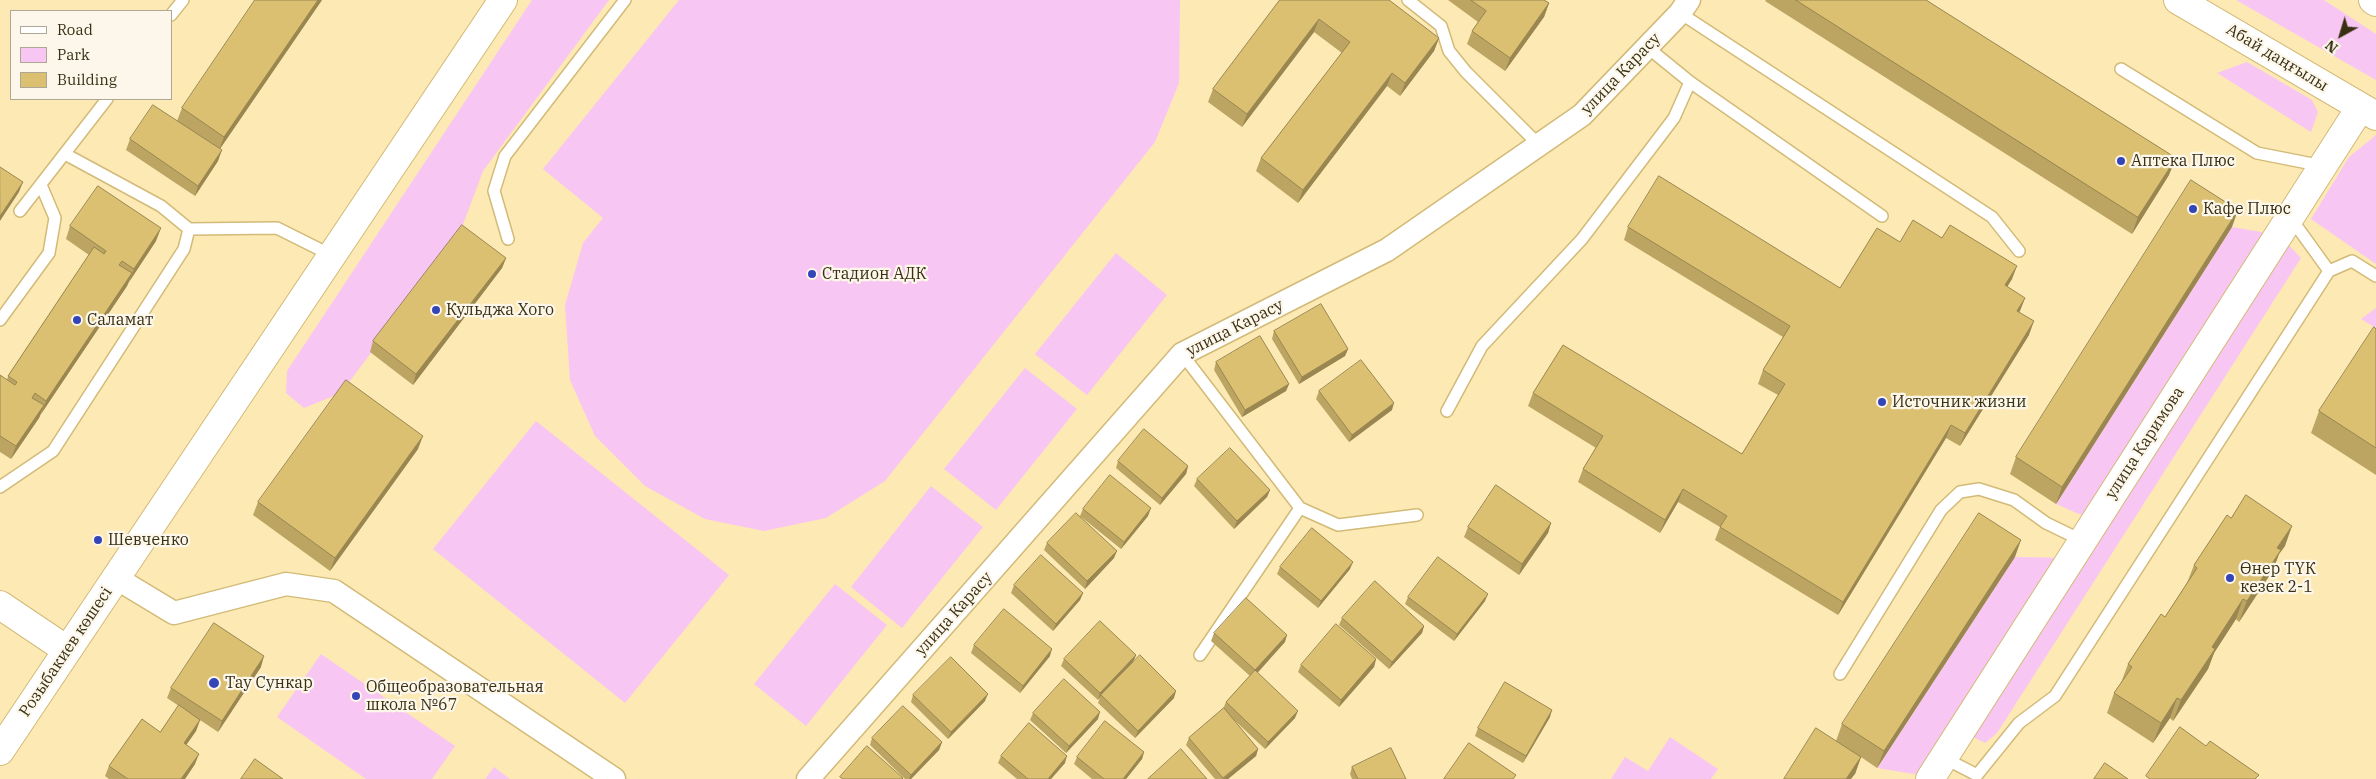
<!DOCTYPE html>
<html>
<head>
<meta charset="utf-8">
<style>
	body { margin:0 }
	#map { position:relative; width:2376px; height:779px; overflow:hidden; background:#fde9b4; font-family:"IBM Plex Serif",serif }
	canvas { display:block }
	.legend { position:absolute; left:10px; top:10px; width:162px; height:90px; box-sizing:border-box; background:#fcf7ea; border:1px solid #aea794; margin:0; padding:6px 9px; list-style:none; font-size:15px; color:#393014 }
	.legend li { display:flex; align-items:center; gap:10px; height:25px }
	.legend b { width:25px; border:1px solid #aea794 }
	.north { position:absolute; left:2316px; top:10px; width:50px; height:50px; -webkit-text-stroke:4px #fcf7ea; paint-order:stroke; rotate:219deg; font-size:14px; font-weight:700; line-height:20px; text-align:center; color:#393014 }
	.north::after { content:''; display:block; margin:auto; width:18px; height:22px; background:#393014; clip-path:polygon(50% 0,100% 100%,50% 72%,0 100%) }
</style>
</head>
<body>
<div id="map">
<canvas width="2376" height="779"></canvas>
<ul class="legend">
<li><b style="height:6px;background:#fff"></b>Road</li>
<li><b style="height:14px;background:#f8c6f2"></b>Park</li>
<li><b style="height:14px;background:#dbc072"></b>Building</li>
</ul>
<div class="north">N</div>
</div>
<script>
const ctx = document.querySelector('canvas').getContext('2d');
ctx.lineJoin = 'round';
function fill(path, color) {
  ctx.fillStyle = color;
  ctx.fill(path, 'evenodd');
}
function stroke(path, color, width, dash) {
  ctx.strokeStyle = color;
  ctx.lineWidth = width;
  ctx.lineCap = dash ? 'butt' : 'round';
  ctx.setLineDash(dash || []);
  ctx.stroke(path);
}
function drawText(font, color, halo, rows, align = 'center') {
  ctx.font = font + ' "IBM Plex Serif",serif';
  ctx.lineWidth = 4.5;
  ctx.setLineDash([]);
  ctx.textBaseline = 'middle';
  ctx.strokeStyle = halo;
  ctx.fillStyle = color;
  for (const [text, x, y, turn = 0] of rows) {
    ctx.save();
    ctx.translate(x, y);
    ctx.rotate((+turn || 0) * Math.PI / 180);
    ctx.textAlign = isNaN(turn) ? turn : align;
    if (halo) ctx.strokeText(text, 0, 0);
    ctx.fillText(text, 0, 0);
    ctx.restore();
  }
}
const green = new Path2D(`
	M532 0H609L483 171 459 235 341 393 304 408 286 393 287 371Z
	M679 0H1180L1179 83 1155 142 885 481 826 518 764 531 705 519 645 486 595 436 570 380 565 305 583 243 603 218 543 169Z
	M2236 0H2324L2376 34V80Z
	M2247 62 2312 100 2318 112 2311 132 2217 73Z
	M2376 135V264L2311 219 2349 157Z
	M2232 227 2279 235 2301 258 1997 733 1985 743 1961 731 1932 777 1877 768 2015 557 2072 558 2095 521 2056 504Z
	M1116 253 1167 295 1087 395 1035 354Z
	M2376 308V328L2361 319Z
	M1025 368 1077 409 996 510 944 469Z
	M536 421 729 575 625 703 433 549Z
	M931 486 983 527 902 628 851 587Z
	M835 584 887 625 806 726 754 684Z
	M321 654 455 746 432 779H366L277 717Z
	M1670 737 1718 769 1711 779H1611L1625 757 1648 771Z
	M494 767 510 779H485Z`);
const lane = new Path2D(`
	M1408 0 1441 26 1449 51 1466 72 1538 144
	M1680 13 1992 217 2019 251
	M171 15 183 0
	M1647 47 1690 82 1882 216
	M2121 69 2257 153 2323 166
	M20 211 107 99
	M189 229 277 228 333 256
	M508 239 494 191 505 156 625 0
	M2329 271 2352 261 2376 276
	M0 320 49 253 55 218 41 185
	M1182 354 1300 508 1338 525 1417 515
	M1447 411 1482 346 1582 239 1674 118 1690 82
	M0 487 53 451 184 249 189 229 161 206 65 154
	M1200 655 1300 508
	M1840 674 1941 510 1960 492 1979 489 2014 500 2046 523 2083 541
	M1944 758 1977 775 2019 723 2055 696 2329 271 2290 217`);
const street = new Path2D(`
	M116 578 174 613 286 584 334 591 614 779
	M808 779 1182 354 1387 250 1582 115 1680 13 1689 0`);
const secondary = new Path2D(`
	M2178 0 2376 116
	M2373 0 2376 2
	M0 605 67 650
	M0 751 503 0
	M1930 779 2360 108`);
const wall = new Path2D(`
	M322 0 220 149 218 161 195 196 126 150 130 139 177 121 182 108Z
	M1280 0 1439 38 1434 51 1400 96 1387 86 1298 203 1256 171 1261 158 1342 53 1314 32 1242 127 1208 102 1213 89Z
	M1448 0H1544L1549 3 1544 17 1505 71 1467 44 1472 31 1478 22Z
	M1766 0H1926L2169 175 2132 234 1765 1Z
	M70 226 156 241 129 282 127 286 41 414 39 418 11 459 0 452V375L7 380 8 376 89 255 66 239Z
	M1628 227 1840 288 1900 242 2012 279 2007 287 2025 298 2019 312 2029 335 1960 446 1946 438 1838 615 1715 540 1720 527 1678 502 1660 533 1578 482 1583 469 1596 448 1528 406 1533 393 1742 454 1778 395 1758 384 1763 370 1783 337 1624 240Z
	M2232 227 2056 504 2010 474 2016 457Z
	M506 258 502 268 413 385 370 352 373 341Z
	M2376 329V475L2311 433 2319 411Z
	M1274 331 1348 349 1345 356 1299 384 1272 339Z
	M1216 362 1289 384 1286 391 1242 417 1214 370Z
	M1319 391 1392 410 1349 442 1316 399Z
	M418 449 330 571 253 515 258 502Z
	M1118 461 1188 466 1186 474 1160 505 1116 468Z
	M1197 479 1270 490 1267 497 1234 529 1194 486Z
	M1083 509 1148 516 1121 549 1080 516 1114 558 1085 589 1044 550 1047 543 1080 516Z
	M2231 518 2285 546 2279 554 2273 570 2239 622 2236 619 2214 653 2208 669 2173 721 2170 718 2153 743 2107 713 2114 693 2121 683 2128 664 2165 617 2187 583 2194 565Z
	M1551 523 1548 533 1519 575 1464 537 1468 527Z
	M2015 557 1877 768 1861 757 1855 774 1836 741 1842 724Z
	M1280 567 1350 569 1318 608 1277 574Z
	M1014 585 1083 593 1080 600 1053 631 1011 593Z
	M1408 597 1485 601 1454 641 1405 604Z
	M1342 618 1424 626 1422 633 1389 669 1339 625Z
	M1214 633 1285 642 1257 672 1295 718 1265 749 1232 718 1258 749 1256 756 1228 779H1215L1186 745 1189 738 1223 709 1226 702 1250 676 1211 641Z
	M974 645 1050 656 1020 693 971 653Z
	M1136 655 1133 662 1174 698 1135 738 1098 703 1100 698 1098 700 1061 666 1064 659Z
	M1376 659 1374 667 1339 707 1298 672 1301 665Z
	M261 667 218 732 194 716 200 720 196 731 186 745 195 764 185 779H109L105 776 109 766 160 732 179 706 167 698 171 688Z
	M913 695 985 701 948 739 911 702Z
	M1033 713 1098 719 1066 753 1030 720Z
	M1550 717 1523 763 1475 736 1478 728Z
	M872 738 942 742 939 750 911 779H905L870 745Z
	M1144 752 1142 759 1126 779H1092L1074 764 1077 757Z
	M1001 756 1065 763 1051 779H1017L998 763Z
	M1352 767 1406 779H1352L1350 774Z`);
const shadedWall = new Path2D(`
	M318 0H322L219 150 224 137Z
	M1549 3 1544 17 1505 71 1510 58Z
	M1319 19 1314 32 1242 127 1247 114Z
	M1439 38 1434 51 1400 96 1405 83Z
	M1392 73 1387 86 1298 203 1303 190Z
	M222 150 218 161 195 196 198 186Z
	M2176 158 2169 175 2132 234 2138 217Z
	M23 182 19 192 0 221V216Z
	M2238 210 2232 227 2056 504 2062 487Z
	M161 228 156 241 129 282 134 269Z
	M506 258 502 268 413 385 416 374Z
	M2017 266 2012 279 2000 298 2005 285Z
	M132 273 127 286 41 414 46 401Z
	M2025 298 2020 311 2012 324 2017 311Z
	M2034 321 2029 335 1960 446 1965 433Z
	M1348 349 1345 356 1299 384 1302 377Z
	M1289 384 1286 391 1242 417 1245 410Z
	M1394 403 1392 410 1349 442 1352 435Z
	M44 405 39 418 11 459 16 446Z
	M1951 425 1946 438 1838 615 1843 602Z
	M423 436 418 449 330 571 335 558Z
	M1188 466 1186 474 1160 505 1162 498Z
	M1683 489 1678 502 1660 533 1665 520Z
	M1270 490 1267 497 1234 529 1237 521Z
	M1151 508 1148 516 1121 549 1124 542Z
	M1551 523 1548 533 1519 575 1522 564Z
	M2292 526 2285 546 2279 554 2273 570 2239 622 2247 601 2277 548Z
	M2021 540 2015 557 1877 768 1884 751Z
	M1117 551 1114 558 1085 589 1087 581Z
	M1353 562 1350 569 1318 608 1321 601Z
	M1083 593 1080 600 1053 631 1056 624Z
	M1488 594 1485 601 1454 641 1457 634Z
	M2243 599 2236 619 2214 653 2208 669 2173 721 2181 700 2212 647Z
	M1424 626 1422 633 1389 669 1392 662Z
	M1287 635 1285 642 1253 678 1255 670Z
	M1052 649 1050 656 1020 693 1023 686Z
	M1136 655 1133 662 1101 695 1098 700 1100 693Z
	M264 656 261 667 218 732 222 721Z
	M1376 659 1374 667 1339 707 1341 700Z
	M1176 691 1174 698 1135 738 1138 731Z
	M988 694 985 701 948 739 951 732Z
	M2177 698 2170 718 2153 743 2161 723Z
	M1552 710 1550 717 1523 763 1526 756Z
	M1298 711 1295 718 1265 749 1268 742Z
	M1100 712 1098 719 1066 753 1069 746Z
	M200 720 196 731 180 754 184 743Z
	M942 742 939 750 911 779H909L911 775Z
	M1258 749 1256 756 1228 779H1223Z
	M1144 752 1142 759 1126 779H1123Z
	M199 754 195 764 185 779H181Z
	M1067 756 1065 763 1051 779H1048Z
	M1861 757 1855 774 1851 779H1846Z`);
const building = new Path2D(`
	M255 0H318L224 137 182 108Z
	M1280 0H1389L1439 38 1405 83 1392 73 1303 190 1261 158 1350 42 1319 19 1247 114 1213 89Z
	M1471 0H1544L1549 3 1510 58 1472 31 1486 11Z
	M1796 0H1926L2176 158 2138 217Z
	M153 105 222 150 198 186 130 139Z
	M0 167 23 182 0 216Z
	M1659 176 1840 288 1877 228 1900 242 1913 220 1942 238 1950 225 2017 266 2005 285 2025 298 2017 311 2034 321 1965 433 1951 425 1843 602 1720 527 1727 516 1683 489 1665 520 1583 469 1603 436 1533 393 1563 345 1742 454 1785 384 1763 370 1790 326 1628 227Z
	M2191 180 2238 210 2062 487 2016 457Z
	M98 186 161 228 134 269 122 261 119 265 132 273 46 401 35 393 32 398 44 405 16 446 0 436V375L15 385 17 382 8 376 94 247 104 254 106 251 70 226Z
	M462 225 506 258 416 374 373 341Z
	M1321 304 1348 349 1302 377 1274 331Z
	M2374 327 2376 329V448L2319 411Z
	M1260 336 1289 384 1245 410 1216 362Z
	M1361 360 1394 403 1352 435 1319 391Z
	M346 380 423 436 335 558 258 502Z
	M1144 429 1188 466 1162 498 1118 461Z
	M1230 448 1270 490 1237 521 1197 479Z
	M1110 475 1151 508 1124 542 1083 509Z
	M1496 485 1551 523 1522 564 1468 527Z
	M2246 495 2292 526 2277 548 2281 550 2247 601 2243 599 2212 647 2215 649 2181 700 2177 698 2161 723 2114 693 2132 667 2128 664 2161 614 2165 617 2197 568 2194 565 2227 515 2231 518Z
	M1076 513 1117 551 1087 581 1047 543Z
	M1979 513 2021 540 1884 751 1842 724Z
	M1312 528 1353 562 1321 601 1280 567Z
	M1041 555 1083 593 1056 624 1014 585Z
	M1438 557 1488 594 1457 634 1408 597Z
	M1375 581 1424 626 1392 662 1342 618Z
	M1246 598 1287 635 1255 670 1298 711 1268 742 1226 702 1255 670 1214 633Z
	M1004 609 1052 649 1023 686 974 645Z
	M1100 621 1136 655 1100 693 1064 659Z
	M214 623 264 656 222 721 171 688Z
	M1336 624 1376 659 1341 700 1301 665Z
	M1140 655 1176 691 1138 731 1101 695Z
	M951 657 988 694 951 732 913 695Z
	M1064 679 1100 712 1069 746 1033 713Z
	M1505 682 1552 710 1526 756 1478 728Z
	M179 705 200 720 184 743 199 754 181 779H128L109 766 142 719 160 732Z
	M903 706 942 742 911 775 872 738Z
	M1224 708 1258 749 1223 778 1189 738Z
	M1105 721 1144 752 1123 779H1104L1077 757Z
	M1029 723 1067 756 1048 779H1028L1001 756Z
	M2180 727 2206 746 2210 741 2259 775 2255 779H2150L2146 776Z
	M1816 728 1861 757 1846 779H1784Z
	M1469 743 1516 775 1513 779H1444Z
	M867 746 903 778 902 779H843L840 777Z
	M1391 748 1406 779H1358L1352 767Z
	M1181 749 1207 779H1148Z
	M255 759 283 779H241Z
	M2105 763 2128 779H2094Z`);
const markers = [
	[2121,161,5,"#3345b7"],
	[2193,209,5,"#3345b7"],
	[812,274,5,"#3345b7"],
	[436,310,5,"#3345b7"],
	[77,320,5,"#3345b7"],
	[1882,402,5,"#3345b7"],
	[98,540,5,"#3345b7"],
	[2230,578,5,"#3345b7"],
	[214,683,6,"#3345b7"],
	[356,696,5,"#3345b7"]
];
const streetNames = [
	["Абай даңғылы",2277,58,31],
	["улица Карасу",1621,74,-46],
	["улица Карасу",1235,328,-27],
	["улица Каримова",2145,443,-57],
	["улица Карасу",954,614,-48],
	["Розыбакиев көшесі",66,652,-56]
];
const poiNames = [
	["Аптека Плюс",2131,161],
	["Кафе Плюс",2203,209],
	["Стадион АДК",822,274],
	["Кульджа Хого",446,310],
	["Саламат",87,320],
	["Источник жизни",1892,402],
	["Шевченко",108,540],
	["Өнер ТҮК",2240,569],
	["кезек 2-1",2240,587],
	["Тау Сункар",225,683],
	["Общеобразовательная",366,687],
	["школа №67",366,705]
];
fill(green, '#f8c6f2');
stroke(lane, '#d2ba77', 14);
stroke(street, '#d2ba77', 25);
stroke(secondary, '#d2ba77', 30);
stroke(lane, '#fff', 11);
stroke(street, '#fff', 22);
stroke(secondary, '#fff', 28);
fill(wall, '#bca562');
fill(shadedWall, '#998650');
fill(building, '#dbc072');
stroke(building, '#998650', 1);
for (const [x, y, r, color] of markers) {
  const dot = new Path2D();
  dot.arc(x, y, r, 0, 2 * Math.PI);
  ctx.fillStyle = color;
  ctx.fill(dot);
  stroke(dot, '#fcf7ea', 2);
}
drawText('16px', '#393014', '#fcf7ea', streetNames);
drawText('16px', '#393014', '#fcf7ea', poiNames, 'left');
</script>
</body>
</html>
